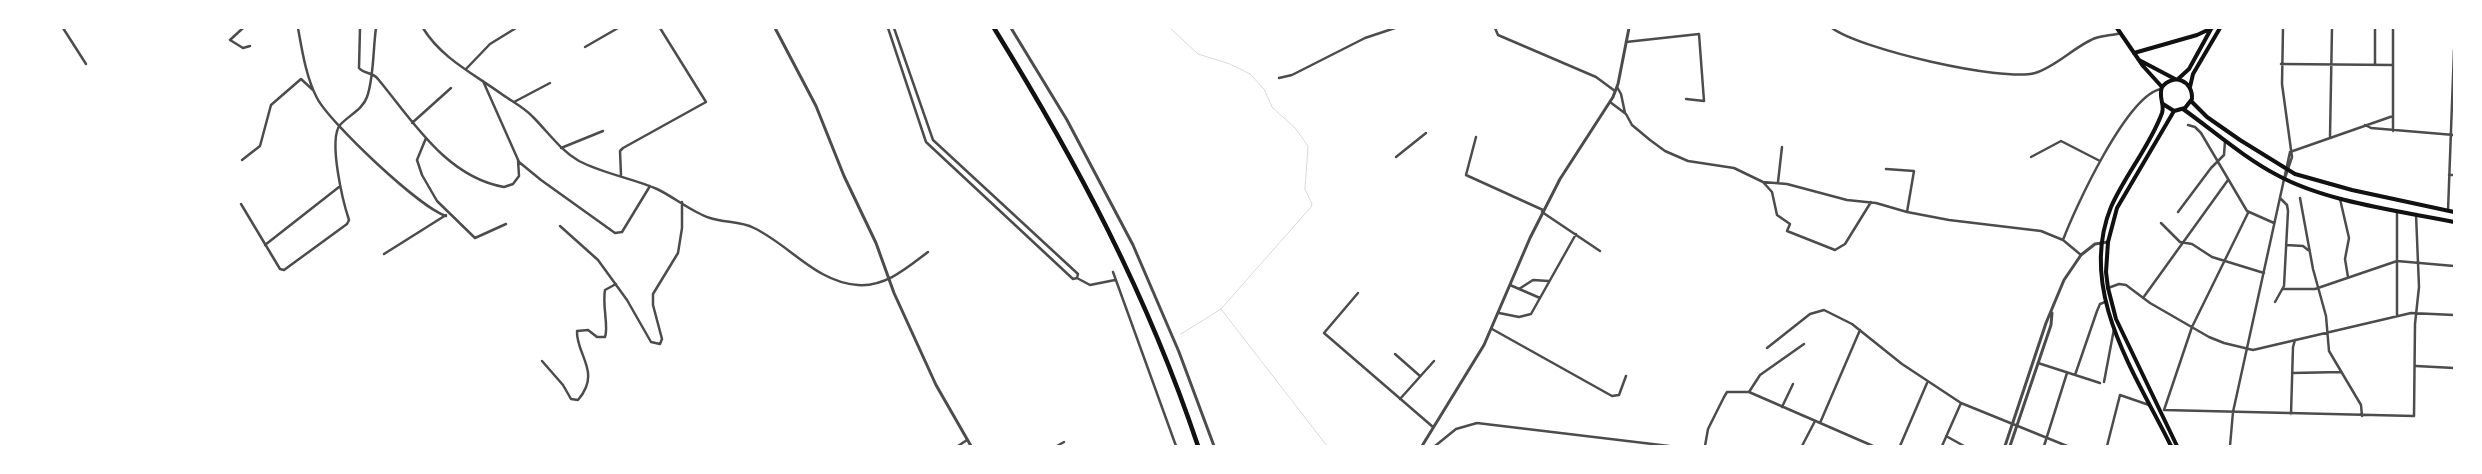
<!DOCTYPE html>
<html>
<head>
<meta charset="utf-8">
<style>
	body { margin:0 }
	#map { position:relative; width:2482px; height:474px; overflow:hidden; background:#fff; font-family:"PT Serif",serif }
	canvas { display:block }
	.frame { position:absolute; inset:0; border:29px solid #fff; pointer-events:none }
</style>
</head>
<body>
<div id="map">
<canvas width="2482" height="474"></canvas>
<div class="frame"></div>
</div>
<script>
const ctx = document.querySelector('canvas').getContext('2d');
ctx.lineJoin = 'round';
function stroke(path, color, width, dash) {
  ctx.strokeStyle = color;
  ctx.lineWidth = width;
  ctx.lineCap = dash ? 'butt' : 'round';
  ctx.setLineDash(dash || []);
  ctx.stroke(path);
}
const stream = new Path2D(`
	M1170 28 1198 54 1230 64 1250 74 1264 89 1272 107 1295 128 1308 146 1305 189 1312 204 1311 207 1221 309 1327 446
	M1181 334 1221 309`);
const minor = new Path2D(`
	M63 28 86 64
	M243 28 230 40 243 48 250 46
	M298 28C302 50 306 77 317 98 330 123 419 207 446 216
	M360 28 359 68C364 74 373 72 378 79 412 120 446 177 504 187L513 184 519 176 518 160
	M423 28C441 58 474 74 503 95 513 102 525 108 533 117 548 132 560 150 579 161 604 174 632 178 657 189 674 197 693 213 710 218 725 223 740 221 754 228 791 246 816 282 858 285 886 287 908 267 928 252
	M888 28 926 142 1073 279 1077 278 1090 285 1115 280
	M894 28 933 140 1078 274 1077 278
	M1495 28 1498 35 1596 77 1615 91
	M1832 28C1860 49 2001 82 2035 73 2055 67 2072 49 2091 40 2100 35 2111 36 2121 33
	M2283 28 2282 84 2292 157 2285 178
	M2393 28V131
	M1626 42 1699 34 1704 101 1686 99
	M585 47 618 28
	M2281 64 2393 65
	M2375 65V28
	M466 69 490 44 516 28
	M1279 78 1292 75 1365 38 1395 28
	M483 81 519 162 541 180 615 233 622 232 650 186
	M1617 87 1621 94 1625 113
	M514 102 550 83
	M1610 102 1626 114 1632 125 1650 140 1665 151 1688 161 1734 168 1763 182 1787 184 1847 200 1876 203 1907 212 1949 220 2041 231 2063 240 2081 255
	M412 123 451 88
	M2188 125 2195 127 2201 133 2247 211 2274 223
	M2365 125 2371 128 2454 135
	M1476 137 1466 175 1543 210
	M2330 137 2332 28
	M426 138 417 160 422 175 437 201 475 238 506 224
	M561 148 603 131
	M2290 152 2393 116
	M1396 157 1426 133
	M2031 157 2061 141 2100 161
	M242 160 260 146 271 105 301 79 313 90
	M1886 169 1914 171 1907 212
	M621 175 620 151 623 148 706 102 660 28
	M2449 175H2454
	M1763 182 1772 192 1777 215 1790 224 1787 231 1835 250 1845 244 1871 202
	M1778 182 1782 147
	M2300 198 2313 269 2326 316 2329 351 2361 405 2362 416
	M2340 199 2349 238 2345 259 2348 277
	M241 204 280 269 284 270 347 224 349 220C343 202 328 140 340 125 348 116 363 109 367 97 374 78 373 48 376 28
	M2448 211 2454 50
	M1542 212 1600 251
	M2178 212 2211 168 2224 155 2225 141
	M2248 213 2192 327 2164 410 2414 416 2415 324 2419 287 2416 214
	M2161 223 2180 242 2192 244 2212 257 2264 273
	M560 226 598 260 627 300 651 342 660 344 662 339 653 305V294L678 253 682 228V202
	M2063 240C2075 208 2127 95 2161 89
	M265 245 339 187
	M2286 245 2303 246 2308 250
	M384 254 446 215
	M1113 272 1176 446
	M1510 285 1540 298
	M2108 288 2119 284 2126 285 2150 303 2209 337 2224 343 2253 350 2411 313 2454 315
	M1519 289 1533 280 1549 281
	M2283 289H2315L2397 261 2454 266
	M1358 293 1324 333 1433 427
	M2143 298 2228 180
	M2275 302 2284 286 2288 211 2287 205 2280 198
	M1499 313 1519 317 1531 314 1576 234
	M2397 316V212
	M1492 329 1612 396 1619 395 1626 376
	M1767 348 1810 314 1824 310 1852 324 1902 364 1961 403 2067 446
	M1395 354 1420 376
	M542 361 563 385 571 399 578 400C602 372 576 355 577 331L588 330 597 337H605C609 328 602 305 605 290L616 284
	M2038 363 2100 383
	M2416 366 2454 368
	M2292 373 2341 372
	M2075 375 2097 311 2100 304 2105 302
	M2104 382 2114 329
	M1749 392 1760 375 1804 344
	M1400 399 1434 361
	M1782 407 1793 384
	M2291 414 2293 347 2295 340
	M1820 423 1860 330
	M1946 436 1964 446
	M958 446 967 440
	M1057 446 1064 442
	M1435 446 1456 429 1477 423 1669 446
	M1705 446 1708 429 1724 397 1727 392H1749L1873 446
	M1802 446 1815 421
	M1900 446 1927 383
	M1942 446 1961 403
	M2044 446 2067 373
	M2107 446 2120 395 2149 405
	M2230 446 2233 412 2290 152`);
const tertiary = new Path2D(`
	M775 28 816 106 844 176 876 243 894 293 936 385 971 446
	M1011 28 1067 120 1133 245 1179 352 1214 446
	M1422 446 1484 345 1530 238 1560 179 1613 97 1618 84 1629 28
	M2005 446 2046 323 2064 280 2081 255 2095 244 2108 242
	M2010 446 2051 325 2052 313`);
const secondary = new Path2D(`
	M2117 28 2143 66 2162 87
	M2139 60 2175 79
	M2191 101 2207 117 2240 140 2295 174 2352 190 2454 212
	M2183 109C2214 131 2243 157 2277 175 2326 202 2400 211 2454 222`);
const primary = new Path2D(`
	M2134 53 2197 35 2212 28
	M2178 79 2189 69 2211 29
	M2190 87 2193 74 2220 28
	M2163 104 2174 111 2185 108 2192 99C2193 80 2173 73 2162 87 2158 97 2165 104 2162 113 2150 146 2125 175 2111 207 2077 291 2135 373 2171 446
	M2174 111 2117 208 2108 242 2106 272 2108 288 2116 319 2177 446`);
const trunk = new Path2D(`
	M994 28C1078 164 1147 294 1198 446`);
stroke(stream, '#d9d9d9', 1);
stroke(minor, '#4c4c4c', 2.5);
stroke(tertiary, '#4c4c4c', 3);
stroke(secondary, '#111', 4);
stroke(primary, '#111', 4);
stroke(trunk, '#111', 4.5);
</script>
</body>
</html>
